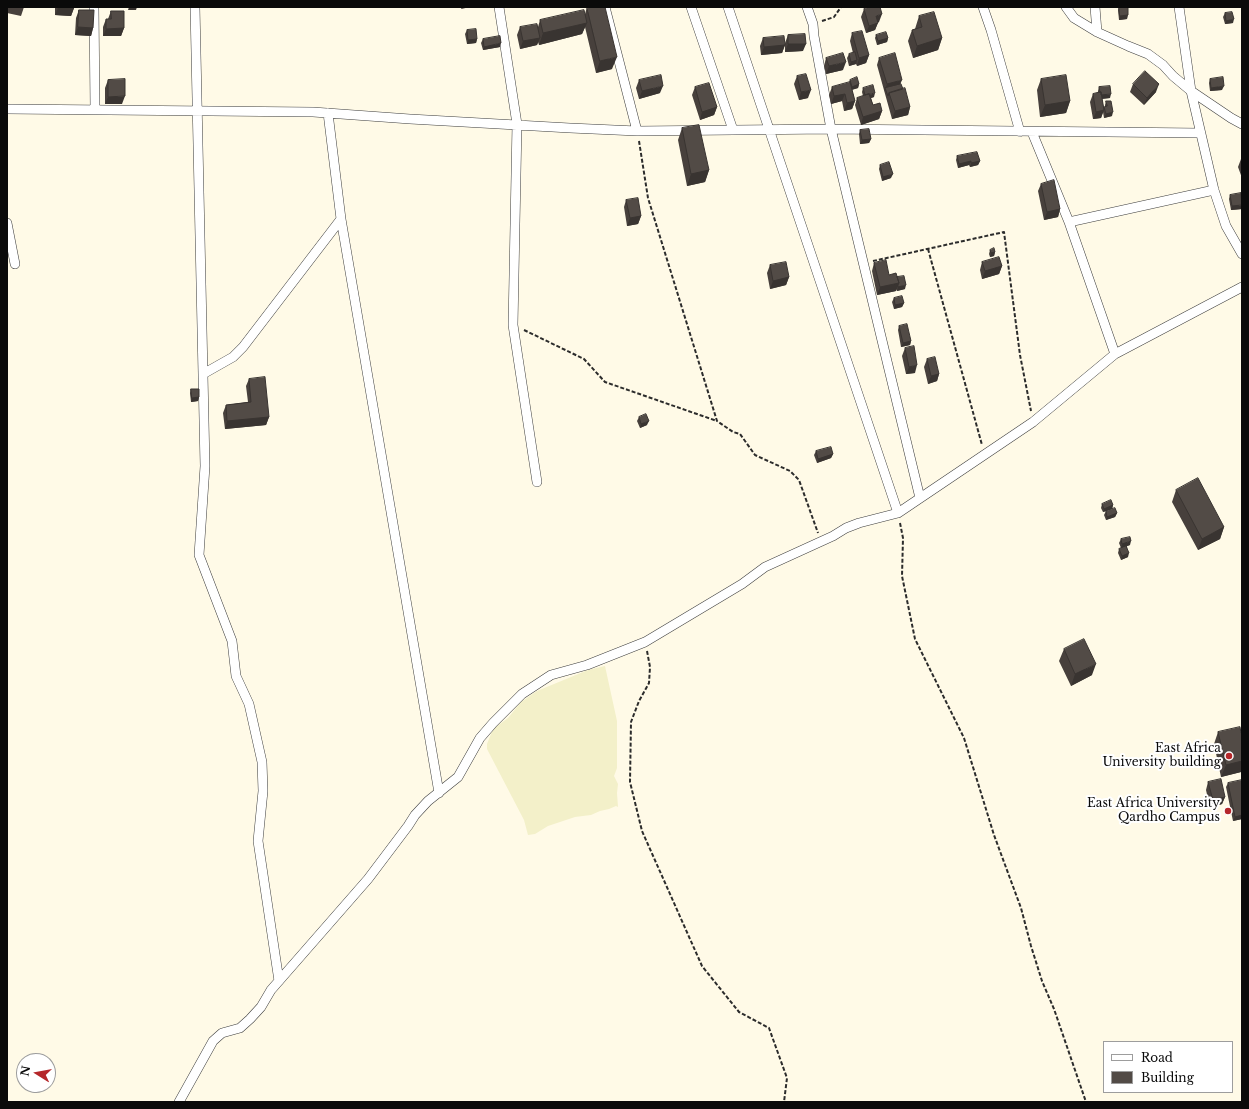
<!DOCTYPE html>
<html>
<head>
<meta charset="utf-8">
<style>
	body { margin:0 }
	#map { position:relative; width:1249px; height:1109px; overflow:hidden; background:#fffae7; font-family:"Libre Baskerville",serif }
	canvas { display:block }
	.frame { position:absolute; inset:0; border:8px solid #0a0a0a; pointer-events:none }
	.legend { position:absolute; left:1103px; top:1041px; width:130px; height:52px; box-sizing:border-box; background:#fff; border:1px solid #9d9d9d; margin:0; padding:5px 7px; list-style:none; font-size:12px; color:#0a0a0a }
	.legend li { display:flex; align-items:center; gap:8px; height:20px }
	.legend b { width:20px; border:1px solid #9d9d9d }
	.north { position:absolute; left:16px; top:1053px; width:40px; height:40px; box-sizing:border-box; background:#fff; border:1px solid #9d9d9d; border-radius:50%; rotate:281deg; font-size:11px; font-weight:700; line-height:16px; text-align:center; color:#0a0a0a }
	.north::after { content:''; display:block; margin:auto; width:14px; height:18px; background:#b5272a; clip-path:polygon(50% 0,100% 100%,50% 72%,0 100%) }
</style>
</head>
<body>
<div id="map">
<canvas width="1249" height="1109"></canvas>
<div class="frame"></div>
<ul class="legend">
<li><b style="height:5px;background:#fff"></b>Road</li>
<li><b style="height:11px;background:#524b46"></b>Building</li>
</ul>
<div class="north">N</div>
</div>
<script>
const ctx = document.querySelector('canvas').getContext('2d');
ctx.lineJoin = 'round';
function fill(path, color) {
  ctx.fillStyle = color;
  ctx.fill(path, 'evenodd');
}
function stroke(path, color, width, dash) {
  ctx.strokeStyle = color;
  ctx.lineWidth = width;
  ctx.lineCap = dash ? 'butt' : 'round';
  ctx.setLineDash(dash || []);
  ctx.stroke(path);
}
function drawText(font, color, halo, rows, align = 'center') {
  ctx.font = font + ' "Libre Baskerville",serif';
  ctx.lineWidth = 4;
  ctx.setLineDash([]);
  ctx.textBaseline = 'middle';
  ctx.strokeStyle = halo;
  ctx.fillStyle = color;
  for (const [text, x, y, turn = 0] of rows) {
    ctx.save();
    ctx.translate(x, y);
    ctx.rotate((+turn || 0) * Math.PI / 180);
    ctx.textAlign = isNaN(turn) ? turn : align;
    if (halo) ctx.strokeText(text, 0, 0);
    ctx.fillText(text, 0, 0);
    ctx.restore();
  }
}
const farmland = new Path2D(`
	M605 666 617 721V768L614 776 618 784 617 793 618 807 616 806 609 809 600 811 591 815 575 817 548 826 535 834 528 835 524 820 487 749V744L493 729 508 718 521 702 537 691 588 670Z`);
const path = new Path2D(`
	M822 21 834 17 841 7
	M639 141 648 198 717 421 733 432 740 434 755 455 790 471 799 480 818 533
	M928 249 982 445
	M873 261 1004 232 1020 355 1031 411
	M524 330 584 359 605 382 717 421
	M900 523 903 538 902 576 915 639 964 738 994 835 1021 908 1031 946 1042 981 1054 1009 1086 1102
	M647 651 650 667 649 683 639 701 631 722 630 782 642 831 702 966 739 1012 769 1028 787 1078 784 1102`);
const minor = new Path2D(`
	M94 7 95 109
	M195 7 205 466 199 555 232 641 236 676 249 704 262 762 263 791 258 841 279 981
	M499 7 517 124 513 325 537 482
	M605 7 637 131
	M691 7 733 130
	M728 7 898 513
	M807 7 813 24 814 36 831 129 920 498
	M983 7 991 30 1020 132
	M1066 7 1074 18 1097 32 1128 46 1148 54 1163 65 1173 76 1191 91 1231 118 1242 124
	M1095 7 1097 32
	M1179 7 1191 91 1214 190 1226 226 1242 254
	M7 109 313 112 410 119 570 128 637 131 831 129 1200 133
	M1032 132 1069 222 1115 354
	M341 219 439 793
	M1069 222 1214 190
	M7 223 15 264
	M203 374 233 357 243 347 341 219 328 113
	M179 1102 213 1041 222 1033 240 1028 250 1019 261 1007 271 990 368 879 408 826 415 815 428 801 458 777 480 738 493 723 522 694 551 675 587 665 645 642 742 584 765 567 833 536 846 528 859 523 898 513 1033 422 1115 354 1242 287`);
const wall = new Path2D(`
	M7 7H24L21 16 7 13Z
	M55 7H74V8L71 16 55 15Z
	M587 7 612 69 596 73 585 27 582 34 539 45 538 42 537 45 520 49 517 35 520 27H538L540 20 585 14Z
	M1119 7H1128L1127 19 1119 20 1118 10Z
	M864 9 879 22H878L875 30 866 33 861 17Z
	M79 10 93 28 91 36 75 35 76 18Z
	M111 11 124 28 121 36H103V27L106 19H108Z
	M1225 13 1233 23 1225 24 1223 17Z
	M919 16 942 38 938 50 913 58 908 41 912 30 915 29Z
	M467 30 477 39 476 43 467 44 465 34Z
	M852 33 869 55 866 63 857 66 856 64 849 66 847 58 849 54 853 53 850 41Z
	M788 35 803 51 785 52V43Z
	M876 35 888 38 887 42 877 45 875 38Z
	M763 38 785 45 782 53 761 55 760 46Z
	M483 39 500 47 483 50 481 43Z
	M826 58 843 70 826 74 824 66Z
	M879 58 900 84 910 107 908 115 892 119 877 65Z
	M797 76 808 98 799 100 794 84Z
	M1041 79 1070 101 1066 113 1040 117 1037 90Z
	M1210 79 1222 90 1210 91 1209 83Z
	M108 80 122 104H105V88Z
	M639 80 660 93 639 99 636 88Z
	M850 80 859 84 858 88 852 90 855 101 852 109 844 111 842 101 831 104 829 95 832 87 849 83Z
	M1133 84 1156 92 1144 105 1130 92Z
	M695 87 717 107 714 115 700 120 692 95Z
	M1099 87 1110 98 1102 99 1104 109 1105 107V105L1106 101 1112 116 1104 118 1103 112 1101 118 1093 119 1090 102 1093 94 1098 93V91Z
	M863 88 874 97 871 98 873 105 882 111 879 119 861 125 855 105 857 98 863 96 862 92Z
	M682 128 709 170 705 182 687 186 678 140Z
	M860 130 871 139 869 143 860 144 859 134Z
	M957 156 980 161 978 165 970 167 969 165 958 168 956 160Z
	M1241 159H1242V178L1238 167Z
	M880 165 891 178 882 181 879 169Z
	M1041 184 1060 209 1058 217 1044 220 1038 191Z
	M1230 195 1242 209 1231 210 1229 199Z
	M626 200 641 216 638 224 627 226 624 207Z
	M990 250 995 252 994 256 990 257 989 254Z
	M982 262 1002 266 999 274 982 279 980 270Z
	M874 263 889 275 897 277 905 289 897 291 896 289V291L877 295 872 271Z
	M770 265 789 277 786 285 770 289 767 273Z
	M894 298 904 303 902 307 894 309 892 302Z
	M899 326 911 341 910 345 901 347 898 330Z
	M905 348 915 373 906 374 902 356Z
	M927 359 939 374 937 381 928 384 924 367Z
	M249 379 269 417 266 425 225 429 223 413 226 405 248 402 246 386Z
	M191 389 199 397 198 401 191 402 190 393Z
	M639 417 647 425 640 428 637 421Z
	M816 451 833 454 831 458 817 463 814 455Z
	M1176 490 1224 527 1220 539 1198 550 1172 502Z
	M1102 504 1113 505 1112 509 1103 512 1101 508Z
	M1106 511 1117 513 1115 517 1106 520 1104 515Z
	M1121 539 1130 545 1127 546 1128 557 1121 560 1118 553 1119 549 1121 548 1119 543Z
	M1064 649 1092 675 1071 686 1059 661Z
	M1218 732 1242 733V768L1241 772 1221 777 1214 744Z
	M1208 782 1225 797 1222 804 1210 808 1206 790Z
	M1228 783 1242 819 1233 821 1226 787Z`);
const shadedWall = new Path2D(`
	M129 7H137L136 10H128Z
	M462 7H470L461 9Z
	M58 8H74L71 16 55 15Z
	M882 14 879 22 873 24 876 16Z
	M1128 15 1127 19 1119 20 1120 16Z
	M1234 19 1233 23 1225 24 1226 21Z
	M587 23 582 34 539 45 543 33Z
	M878 23 875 30 866 33 869 26Z
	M78 27 93 28 91 36 75 35Z
	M124 28 121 36H103L106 29Z
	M540 38 537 45 520 49 523 41Z
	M888 38 887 42 877 45 878 41Z
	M942 38 938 50 913 58 917 46Z
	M477 39 476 43 467 44 468 40Z
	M501 43 500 47 483 50 484 47Z
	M788 44H806L803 51 785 52Z
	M785 45 782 53 761 55 764 47Z
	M869 55 866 63 857 66 859 58Z
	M617 57 612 69 596 73 600 61Z
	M857 60 856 64 849 66 851 62Z
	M846 62 843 70 826 74 829 66Z
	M902 80 899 87 885 88 884 92 887 84Z
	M859 84 858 88 850 90 852 87Z
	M1159 84 1156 92 1144 105 1147 98Z
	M663 86 660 93 639 99 642 91Z
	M1224 86 1222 90 1210 91 1211 88Z
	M811 90 808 98 799 100 801 92Z
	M875 93 874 97 864 100 865 96Z
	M845 94 842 101 831 104 834 96Z
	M1111 94 1110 98 1098 99 1100 95Z
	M125 96 122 104H105L108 97Z
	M855 101 852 109 844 111 847 103Z
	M1070 101 1066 113 1040 117 1045 105Z
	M717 107 714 115 700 120 702 112Z
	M910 107 908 115 892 119 895 111Z
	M1104 110 1101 118 1093 119 1096 112Z
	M882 111 879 119 861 125 863 117Z
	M1113 112 1112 116 1104 118 1106 114Z
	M871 139 869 143 860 144 862 140Z
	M971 161 969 165 958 168 959 164Z
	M980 161 978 165 970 167 971 163Z
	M709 170 705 182 687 186 691 174Z
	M893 174 891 178 882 181 883 177Z
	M1242 205V209L1231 210 1232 206Z
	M1060 209 1058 217 1044 220 1047 212Z
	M641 216 638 224 627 226 630 218Z
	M995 252 994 256 990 257 991 253Z
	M1002 266 999 274 982 279 985 271Z
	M789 277 786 285 770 289 773 281Z
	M899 283 896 291 877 295 880 287Z
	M906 285 905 289 897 291 898 287Z
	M904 303 902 307 894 309 895 305Z
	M911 341 910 345 901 347 903 343Z
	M917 365 915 373 906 374 909 367Z
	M939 374 937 381 928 384 931 376Z
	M199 397 198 401 191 402 192 398Z
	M269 417 266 425 225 429 227 421Z
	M649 421 647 425 640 428 641 424Z
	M833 454 831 458 817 463 818 459Z
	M1113 505 1112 509 1103 512 1104 509Z
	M1117 513 1115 517 1106 520 1107 517Z
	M1224 527 1220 539 1198 550 1202 539Z
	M1131 541 1130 545 1121 548 1122 544Z
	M1129 553 1128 557 1121 560 1122 556Z
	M1096 664 1092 675 1071 686 1075 674Z
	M1242 761V768L1241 772 1221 777 1226 765Z
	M1225 797 1222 804 1210 808 1213 800Z
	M1242 815V819L1233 821 1235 817Z`);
const building = new Path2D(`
	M58 7H74V8H58Z
	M587 7H605L617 57 600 61Z
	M870 7H880L882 14 876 16 878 23 869 26 864 9Z
	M1119 7H1128V15L1120 16Z
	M79 10H94L93 28 78 27Z
	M584 10 587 23 543 33 540 20Z
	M111 11H124V28L106 29V19H111Z
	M934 12 942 38 917 46 912 30 922 27 919 16Z
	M1232 12 1234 19 1226 21 1225 13Z
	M537 24 540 38 523 41 520 27Z
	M476 29 477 39 468 40 467 30Z
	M862 31 869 55 859 58 852 33Z
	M886 32 888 38 878 41 876 35Z
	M805 34 806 44H788V35Z
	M500 36 501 43 484 47 483 39Z
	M784 36 785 45 764 47 763 38Z
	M855 52 857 60 851 62 849 54Z
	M843 53 846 62 829 66 826 58Z
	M895 53 902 80 887 84 879 58Z
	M1145 71 1159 84 1147 98 1133 84Z
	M806 74 811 90 801 92 797 76Z
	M661 75 663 86 642 91 639 80Z
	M1066 75 1070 101 1045 105 1041 79Z
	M857 77 859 84 852 87 850 80Z
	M1223 77 1224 86 1211 88 1210 79Z
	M125 79V96L108 97V80Z
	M850 82 855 101 847 103 845 94 834 96 832 87Z
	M709 83 717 107 702 112 695 87Z
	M901 84 903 89 889 93 888 96 885 88Z
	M873 85 875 93 870 94H869L865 95 863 88Z
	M1110 86 1111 94 1101 95V92L1100 93 1099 87Z
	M905 88 910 107 895 111 889 93Z
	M1101 92 1104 110 1096 112 1093 94Z
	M869 94 873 105 880 103 882 111 863 117 857 98Z
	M1106 101H1111L1113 112 1106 114 1104 107 1107 106Z
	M699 125 709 170 691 174 682 128Z
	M869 129 871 139 862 140 860 130Z
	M977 152 980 161 971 163V161L959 164 957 156Z
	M889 162 893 174 883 177 880 165Z
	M1054 180 1060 209 1047 212 1041 184Z
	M1241 193 1242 205 1232 206 1230 195Z
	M638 198 641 216 630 218 626 200Z
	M994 248 995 252 991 253 990 250Z
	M999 257 1002 266 985 271 982 262Z
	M886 260 889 275 896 273 899 283 880 287 874 263Z
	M786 262 789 277 773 281 770 265Z
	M904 276 906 285 898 287V285L899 283 897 277Z
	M902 296 904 303 895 305 894 298Z
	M907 324 911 341 903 343 899 326Z
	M914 346 917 365 909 367 905 348Z
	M935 357 939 374 931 376 927 359Z
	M265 377 269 417 227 421 226 405 251 402 249 379Z
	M191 389H199V397L192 398Z
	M646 414 649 421 641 424 639 417Z
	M831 447 833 454 818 459 816 451Z
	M1198 478 1224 527 1202 539 1176 490Z
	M1111 500 1113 505 1104 509 1102 504Z
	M1115 508 1117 513 1107 517 1106 511Z
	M1130 537 1131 541 1122 544 1121 539Z
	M1126 546 1129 553 1122 556 1119 549Z
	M1084 639 1096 664 1075 674 1064 649Z
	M1240 727 1241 733H1242V761L1226 765 1218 732Z
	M1221 779 1225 797 1213 800 1208 782Z
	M1242 780V815L1235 817 1228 783Z`);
const markers = [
	[1229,756,4,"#b5272a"],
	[1228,811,4,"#b5272a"]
];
const poiNames = [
	["East Africa",1221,749],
	["University building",1221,763],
	["East Africa University",1220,804],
	["Qardho Campus",1220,818]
];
fill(farmland, '#f3f0c9');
stroke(minor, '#3d3d3d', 10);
stroke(path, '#2c2c2c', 2, [4, 2]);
stroke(minor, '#fff', 9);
fill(wall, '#47403c');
fill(shadedWall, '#393431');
fill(building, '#524b46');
stroke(building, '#393431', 1);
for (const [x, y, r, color] of markers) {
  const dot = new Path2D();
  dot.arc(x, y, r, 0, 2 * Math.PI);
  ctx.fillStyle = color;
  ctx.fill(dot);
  stroke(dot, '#fff', 1.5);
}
drawText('12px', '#0a0a0a', '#fff', poiNames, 'right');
</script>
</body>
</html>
